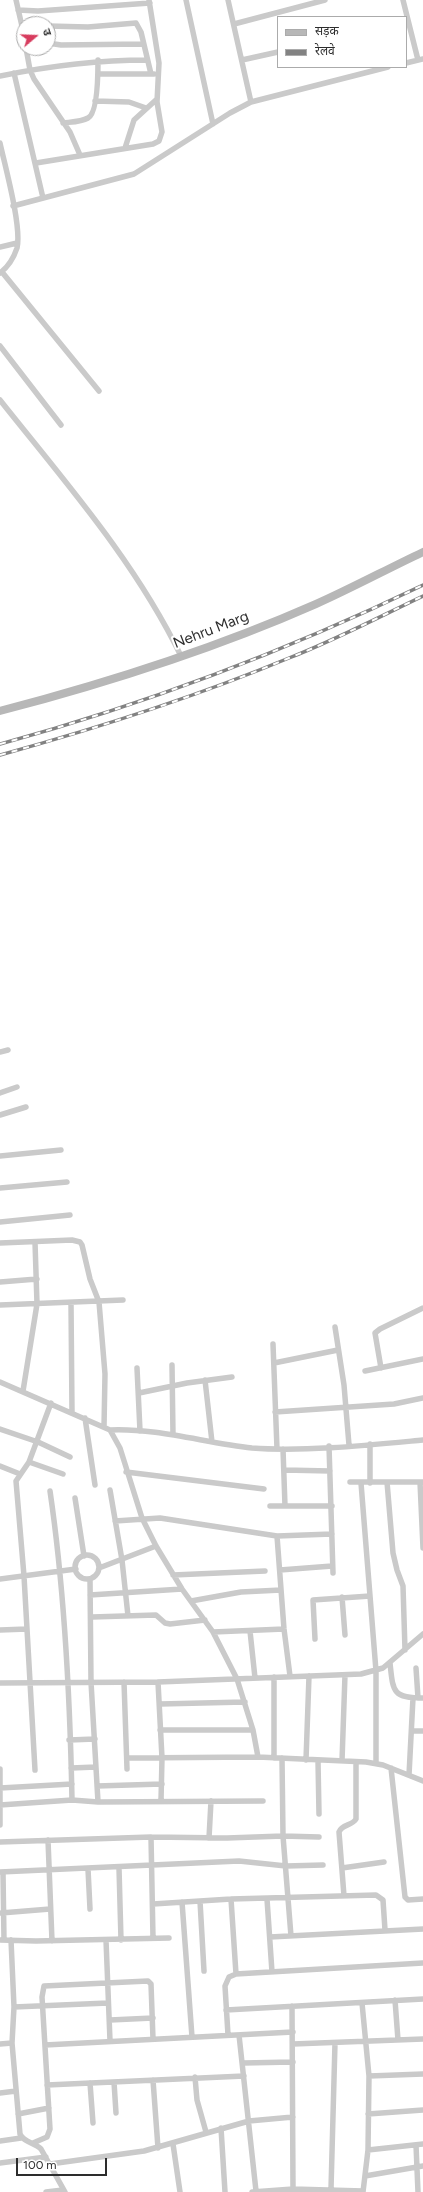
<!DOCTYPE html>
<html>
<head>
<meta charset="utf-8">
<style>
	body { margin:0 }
	#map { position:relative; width:423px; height:2192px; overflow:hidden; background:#fff; font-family:Figtree,"Noto Sans Devanagari",sans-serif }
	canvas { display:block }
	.legend { position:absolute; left:277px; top:16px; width:130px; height:52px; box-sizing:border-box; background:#fff; border:1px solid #ababab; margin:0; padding:5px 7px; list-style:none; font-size:12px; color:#2d2d2d }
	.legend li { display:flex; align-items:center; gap:8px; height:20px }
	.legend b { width:20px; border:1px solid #ababab }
	.north { position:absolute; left:16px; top:16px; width:40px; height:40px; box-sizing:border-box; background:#fff; border:1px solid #ababab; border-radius:50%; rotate:71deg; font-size:11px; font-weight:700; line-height:16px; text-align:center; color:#2d2d2d }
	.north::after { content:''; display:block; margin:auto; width:14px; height:18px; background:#d73c5e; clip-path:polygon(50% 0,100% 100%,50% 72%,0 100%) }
	.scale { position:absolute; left:16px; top:2158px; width:91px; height:18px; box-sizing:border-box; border:2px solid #2d2d2d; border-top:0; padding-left:5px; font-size:12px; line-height:14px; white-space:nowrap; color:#2d2d2d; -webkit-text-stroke:3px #fff; paint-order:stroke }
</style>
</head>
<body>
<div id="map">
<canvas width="423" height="2192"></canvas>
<ul class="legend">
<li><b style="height:5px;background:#b7b7b7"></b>सड़क</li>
<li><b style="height:5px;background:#828282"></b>रेलवे</li>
</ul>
<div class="north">उ</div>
<div class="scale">100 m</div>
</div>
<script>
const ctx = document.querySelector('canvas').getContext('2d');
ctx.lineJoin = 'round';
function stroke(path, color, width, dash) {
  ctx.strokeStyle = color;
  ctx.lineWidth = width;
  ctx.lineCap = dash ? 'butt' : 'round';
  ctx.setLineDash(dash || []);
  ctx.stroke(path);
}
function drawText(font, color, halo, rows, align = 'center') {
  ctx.font = font + ' Figtree,sans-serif';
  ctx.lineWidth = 4;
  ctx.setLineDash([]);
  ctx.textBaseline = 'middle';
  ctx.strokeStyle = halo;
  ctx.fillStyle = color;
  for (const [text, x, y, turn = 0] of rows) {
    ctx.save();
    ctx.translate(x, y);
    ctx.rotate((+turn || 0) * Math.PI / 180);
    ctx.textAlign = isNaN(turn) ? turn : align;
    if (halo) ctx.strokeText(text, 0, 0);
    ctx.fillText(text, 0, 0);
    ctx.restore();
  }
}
const street = new Path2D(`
	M16 0 24 35
	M186 0 213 124
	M228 0 251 102
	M403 0 418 60
	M18 10 38 11 150 3
	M234 24 325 0
	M48 26 88 27 136 23 141 32 151 74
	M48 43 61 45 143 44
	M26 48 30 70 34 79 70 132 80 155
	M242 60 278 52
	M406 63 423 59
	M14 73 43 198
	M98 74H154
	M0 76C49 66 97 60 147 60
	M95 101 129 102 146 108
	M63 123C70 122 81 122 88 118 98 113 98 72 98 60
	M0 143C5 166 22 227 17 248 14 257 8 267 0 273
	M125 148 134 120 157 99
	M36 163 153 144 159 141 162 132 157 102 159 63 149 0
	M13 206 134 174 230 113 251 102 388 67
	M0 247 17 243
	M2 272 99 391
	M0 346 61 425
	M0 400C65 482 135 561 181 656
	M0 1052 8 1050
	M0 1093 17 1087
	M0 1115 26 1107
	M0 1156 61 1150
	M0 1188 67 1182
	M0 1222 70 1215
	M0 1243 72 1240 80 1242 82 1245 90 1279 99 1302 105 1374 104 1427
	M0 1282 37 1279
	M71 1303 72 1412
	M0 1305 123 1300
	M335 1327 344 1385 349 1445
	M273 1344 277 1449
	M274 1363 338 1350
	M172 1365 173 1435
	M137 1368 140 1431
	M381 1368 375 1333 380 1329 423 1308
	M365 1371 423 1359
	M205 1380 212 1442
	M0 1382 110 1430 120 1448 142 1518 156 1546 182 1589 213 1632 237 1679 253 1730 258 1757
	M23 1391 37 1304 35 1242
	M139 1393 187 1383 232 1377
	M275 1412 394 1404 423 1398
	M85 1418 95 1485
	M0 1429 38 1442 70 1457
	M110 1430C158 1428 205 1443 252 1448 304 1452 370 1445 423 1440
	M370 1444V1483
	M329 1446 333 1573
	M283 1449 285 1506
	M29 1462 63 1474
	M0 1466 20 1474
	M284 1470 330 1471
	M126 1472 264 1489
	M350 1482H423
	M387 1482 393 1553 397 1570 403 1586 405 1650
	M420 1482 423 1548
	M361 1483 376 1671V1763
	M110 1490 122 1560 128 1616
	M50 1491C65 1593 70 1697 72 1800
	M75 1498 84 1556
	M270 1506H332
	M115 1521 160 1518 277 1536 332 1534
	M277 1536 284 1629 290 1676
	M75 1567a12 12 0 1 1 24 0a12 12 0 1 1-24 0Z
	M99 1568 156 1546
	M280 1570 332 1566
	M173 1575 265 1571
	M0 1579 76 1569
	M90 1579 91 1682 98 1802
	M90 1595 182 1589
	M342 1597 345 1635
	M191 1601 241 1592 281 1590
	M92 1617 156 1615 165 1623 170 1624 205 1620
	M0 1630 27 1629
	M250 1631 255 1678
	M213 1632 284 1629
	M315 1639 313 1600 370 1596
	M390 1663C393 1691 392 1698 423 1698
	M416 1668 418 1698
	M124 1682 127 1769
	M158 1682 162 1758 161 1801
	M0 1683 158 1682 361 1674 383 1668 423 1634
	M160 1704 245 1702
	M160 1730H253
	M412 1731H423
	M69 1740 95 1739
	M127 1758 258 1757 366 1762 383 1765 423 1781
	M274 1758V1677
	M282 1758 283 1836 291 1936
	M306 1760 309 1676
	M318 1761 319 1814
	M342 1761 345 1675
	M71 1768 96 1767
	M391 1768 405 1897 408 1900 423 1899
	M0 1769V1825
	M35 1770 24 1576 16 1481 29 1462 51 1403
	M409 1775 413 1698
	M97 1786 162 1784
	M0 1788 72 1784
	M0 1805 72 1800 98 1802 263 1801
	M151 1837 153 1938
	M209 1838 211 1801
	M48 1840 52 1941
	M0 1842 151 1837 227 1838 283 1836 319 1837
	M119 1868 121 1940
	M342 1868 384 1862
	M88 1869 90 1909
	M0 1872 239 1861 286 1866 323 1865
	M3 1872 4 1940
	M344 1896 339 1832C342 1824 352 1826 356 1819V1762
	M231 1899 236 1974 423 1963
	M267 1899 272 1972
	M200 1901 204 1971
	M182 1902 192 2037
	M153 1904 231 1899 376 1895 383 1900 385 1930
	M1 1913 50 1909
	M270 1937 423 1929
	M0 1940 36 1941 169 1938
	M11 1940 14 2007 12 2043 20 2134C23 2142 35 2143 41 2149L65 2192
	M106 1940 110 2041
	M395 2000 398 2040
	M362 2003 369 2076 368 2150 363 2192
	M292 2006 293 2189
	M14 2007 108 2003
	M226 2010 423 1999
	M110 2020 153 2018
	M228 2035 225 1986 229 1977 236 1974
	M239 2035 256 2191
	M0 2044 12 2043
	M293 2044 423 2039
	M45 2045 293 2032
	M243 2063 293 2062
	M369 2076 423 2074
	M195 2077 197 2100 206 2132
	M153 2080 158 2148
	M114 2082 116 2113
	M90 2083 93 2123
	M47 2085 244 2076
	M0 2093 16 2091
	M18 2114 49 2108
	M368 2114 423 2110
	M221 2128 225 2192
	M0 2141 21 2138
	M33 2143 47 2137 50 2129 42 1997 44 1986 148 1981 151 1984 153 2039
	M173 2144 180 2192
	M416 2145 418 2192
	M368 2150 423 2144
	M0 2163 46 2157
	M50 2164 144 2151 249 2121 293 2117
	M365 2176 423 2166
	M331 2189 335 2043
	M46 2192 63 2190
	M252 2192 293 2189 363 2191`);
const secondary = new Path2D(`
	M0 711C107 683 214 649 316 604 352 588 387 569 423 552`);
const rail = new Path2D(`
	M0 744C146 704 286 651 423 585
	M0 755C98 728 195 697 289 658 335 640 379 617 423 596`);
const streetNames = [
	["Nehru Marg",211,630,-21]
];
stroke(street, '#cacaca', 5.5);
stroke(secondary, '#b7b7b7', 8);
stroke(rail, '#828282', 3.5);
stroke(rail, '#fff', 2, [6]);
drawText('15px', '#2d2d2d', '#fff', streetNames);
</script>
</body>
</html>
